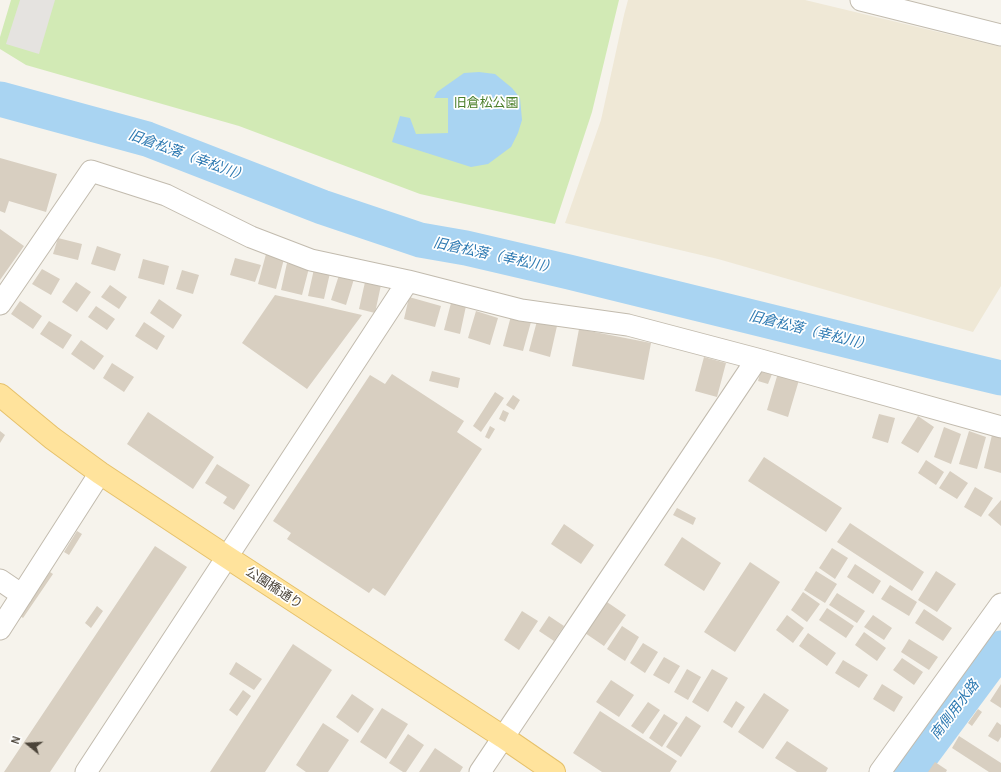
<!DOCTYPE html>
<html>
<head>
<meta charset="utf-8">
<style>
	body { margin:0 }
	#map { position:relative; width:1001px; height:772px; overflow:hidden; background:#f6f3ec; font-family:Karla,sans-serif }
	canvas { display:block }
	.north { position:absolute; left:8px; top:724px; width:40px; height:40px; -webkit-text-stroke:3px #fff; paint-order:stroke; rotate:288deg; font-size:11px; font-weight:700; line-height:16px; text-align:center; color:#4b4439 }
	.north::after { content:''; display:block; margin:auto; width:14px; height:18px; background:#4b4439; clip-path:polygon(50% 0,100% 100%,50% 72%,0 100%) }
</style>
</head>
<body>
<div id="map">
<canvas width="1001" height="772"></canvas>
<div class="north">N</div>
</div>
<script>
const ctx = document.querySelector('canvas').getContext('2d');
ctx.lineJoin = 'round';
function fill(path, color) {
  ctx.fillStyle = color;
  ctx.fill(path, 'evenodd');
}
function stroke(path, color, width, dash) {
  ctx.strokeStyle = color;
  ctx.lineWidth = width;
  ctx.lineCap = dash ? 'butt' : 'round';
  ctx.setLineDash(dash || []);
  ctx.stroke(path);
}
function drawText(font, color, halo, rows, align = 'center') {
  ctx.font = font + ' Karla,"Noto Sans JP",sans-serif';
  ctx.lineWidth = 3.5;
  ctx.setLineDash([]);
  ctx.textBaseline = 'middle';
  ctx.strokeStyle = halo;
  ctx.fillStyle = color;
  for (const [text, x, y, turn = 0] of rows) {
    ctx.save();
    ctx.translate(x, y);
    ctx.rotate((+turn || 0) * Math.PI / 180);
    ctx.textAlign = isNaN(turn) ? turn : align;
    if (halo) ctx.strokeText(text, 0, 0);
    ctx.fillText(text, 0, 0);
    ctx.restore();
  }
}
const education = new Path2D(`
	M628 0H805L1001 47V286L973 332 718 259 565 223 601 120 624 15Z`);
const green = new Path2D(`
	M11 0H619L592 112 555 224 420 194 239 126 26 65 0 49V37Z`);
const parking = new Path2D(`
	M20 0H55L39 54 6 44Z`);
const water = new Path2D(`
	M479 72 495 74 512 88 520 98 522 120 518 133 511 147 488 164 471 167 392 142 400 116 410 118 416 134 448 133V98H434L437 92 464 73Z`);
const river = new Path2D(`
	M0 99 147 139 322 207 420 240 466 248 569 272 947 365 1001 378
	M909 772 1001 648`);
const building = new Path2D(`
	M0 158 57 174 46 212 9 201 5 213 0 211Z
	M0 229 24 246 0 280Z
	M58 238 82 244 78 260 53 254Z
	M97 246 121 254 115 271 91 264Z
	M266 254 284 259 276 289 258 284Z
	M235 258 261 265 255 282 230 275Z
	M143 259 169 266 164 285 138 278Z
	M287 263 309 268 302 295 281 290Z
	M42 269 60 279 51 295 32 284Z
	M314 269 330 273 324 299 308 296Z
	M182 270 199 275 193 294 176 289Z
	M339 275 354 279 346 305 331 300Z
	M76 282 91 292 77 312 62 302Z
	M365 282 381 285 375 313 359 309Z
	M110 285 127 297 119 309 101 297Z
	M275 295 362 315 307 389 242 343Z
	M409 297 441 306 435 327 404 319Z
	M159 299 182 315 173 329 150 313Z
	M20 301 42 316 33 329 11 314Z
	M451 303 466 306 460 334 444 330Z
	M96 306 115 319 107 330 88 317Z
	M476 311 498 318 490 345 468 338Z
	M511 316 531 322 523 351 503 346Z
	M49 321 72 335 63 349 40 334Z
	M537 321 557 326 550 357 529 351Z
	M144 322 165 336 157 350 135 336Z
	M579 329 651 343 644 380 572 366Z
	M81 340 104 356 94 370 71 354Z
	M704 357 726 363 717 397 695 391Z
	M112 363 134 377 124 392 103 378Z
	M761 370 772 374 768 384 758 381Z
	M432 371 460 378 458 388 429 381Z
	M778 373 799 380 788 417 767 410Z
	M392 374 464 421 457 432 482 449 385 596 373 588 369 593 287 539 291 533 273 521 370 375 385 384Z
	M495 392 504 398 481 432 473 426Z
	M513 395 520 400 514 410 506 405Z
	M503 410 509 413 505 422 499 419Z
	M148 412 214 457 193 489 127 444Z
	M879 414 895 418 888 443 872 438Z
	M918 416 934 427 918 453 901 443Z
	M490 426 495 429 489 439 485 437Z
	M944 427 961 434 951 464 934 457Z
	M0 431 5 435 0 443Z
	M969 431 986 437 977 469 959 464Z
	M992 435 1001 437V473L984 468Z
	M764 457 842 508 826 532 748 481Z
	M926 460 944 472 936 485 918 473Z
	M217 464 250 485 234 510 223 503 227 497 205 483Z
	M950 471 968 483 957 499 939 488Z
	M975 487 993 498 981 517 964 507Z
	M1001 500V526L988 515Z
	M677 508 696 518 693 525 673 515Z
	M850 523 924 572 912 591 837 542Z
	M564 524 594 545 581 564 551 544Z
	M77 531 82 534 69 555 64 552Z
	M682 537 721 563 704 591 664 565Z
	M155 546 187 567 50 772H4Z
	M832 548 848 558 835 579 819 568Z
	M750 562 780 582 735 652 704 632Z
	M855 564 881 581 873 594 847 577Z
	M816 571 837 584 825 603 804 590Z
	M936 571 956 584 937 612 918 600Z
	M50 572 53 574 23 618 20 616Z
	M890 585 917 602 909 616 881 599Z
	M803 592 820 604 807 622 791 610Z
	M837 593 865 611 857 623 829 605Z
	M607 602 626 615 604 646 585 633Z
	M97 606 103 611 91 628 85 623Z
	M827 608 854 626 846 638 819 620Z
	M924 609 952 628 943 641 915 623Z
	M522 611 538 621 519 650 504 640Z
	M787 615 804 628 793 643 776 630Z
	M873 615 892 628 884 640 864 627Z
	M549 616 564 626 554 641 539 631Z
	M622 626 639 637 625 661 607 649Z
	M864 632 886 648 877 661 855 645Z
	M808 633 836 653 827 666 799 646Z
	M909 639 938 657 929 670 901 652Z
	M643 643 658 652 645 673 630 663Z
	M293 644 332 670 265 772H210Z
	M664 657 680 666 669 684 653 675Z
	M902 658 923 672 914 685 893 670Z
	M843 660 868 675 859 688 835 673Z
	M236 662 262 679 254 690 229 674Z
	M687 669 701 677 688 700 674 692Z
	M712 669 728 678 708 712 692 702Z
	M611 680 634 695 619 717 596 702Z
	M882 684 903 697 894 712 873 699Z
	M1001 684V708L990 701Z
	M243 690 251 696 237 716 229 710Z
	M764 693 789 710 763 749 738 732Z
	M352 694 374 709 358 733 336 717Z
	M736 701 745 707 732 728 723 722Z
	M648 702 660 710 643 734 631 726Z
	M382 708 408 724 386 759 360 742Z
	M978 709 982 712 972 726 968 723Z
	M600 711 677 761 670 772H602L573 753Z
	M664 714 678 723 662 747 649 738Z
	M686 716 701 726 681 757 666 747Z
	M997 722 1001 725V737L998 742 988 736Z
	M323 723 349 740 328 772H306L296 765Z
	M408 734 424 745 406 772H403L389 763Z
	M959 736 1001 763V772H989L952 748Z
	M787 741 828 768 826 772H797L775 758Z
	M435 748 463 767 460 772H419Z
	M935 762 947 770 946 772H928Z`);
const minor = new Path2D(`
	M861 0 1001 35
	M0 304 91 171 166 195 251 237 311 260 408 281 521 310 628 325 757 359 1001 427
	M0 580 22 595
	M0 629 100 473
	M86 772 408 281
	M480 772 757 359
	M880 772 1001 604`);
const major = new Path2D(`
	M0 395 52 438 100 473 227 557 503 737 554 772`);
const parkNames = [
	["旧倉松公園",486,103]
];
const streetNames = [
	["公園橋通り",274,588,33]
];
const waterNames = [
	["旧倉松落（幸松川）",188,156,20],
	["旧倉松落（幸松川）",495,256,12],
	["旧倉松落（幸松川）",810,331,14],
	["南側用水路",955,710,-53]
];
fill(education, '#efe8d6');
fill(green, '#d2eab5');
fill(parking, '#e5e3e0');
fill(water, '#a9d4f2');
stroke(river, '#a9d4f2', 35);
fill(building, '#d8cfc1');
stroke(minor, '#c2bbae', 23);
stroke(major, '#e6c16a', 24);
stroke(minor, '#fff', 21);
stroke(major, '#ffe39c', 22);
drawText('13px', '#4a7f2a', '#fff', parkNames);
drawText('13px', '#4b4439', '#fff', streetNames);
drawText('italic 14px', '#2e7ab2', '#fff', waterNames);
</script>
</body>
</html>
